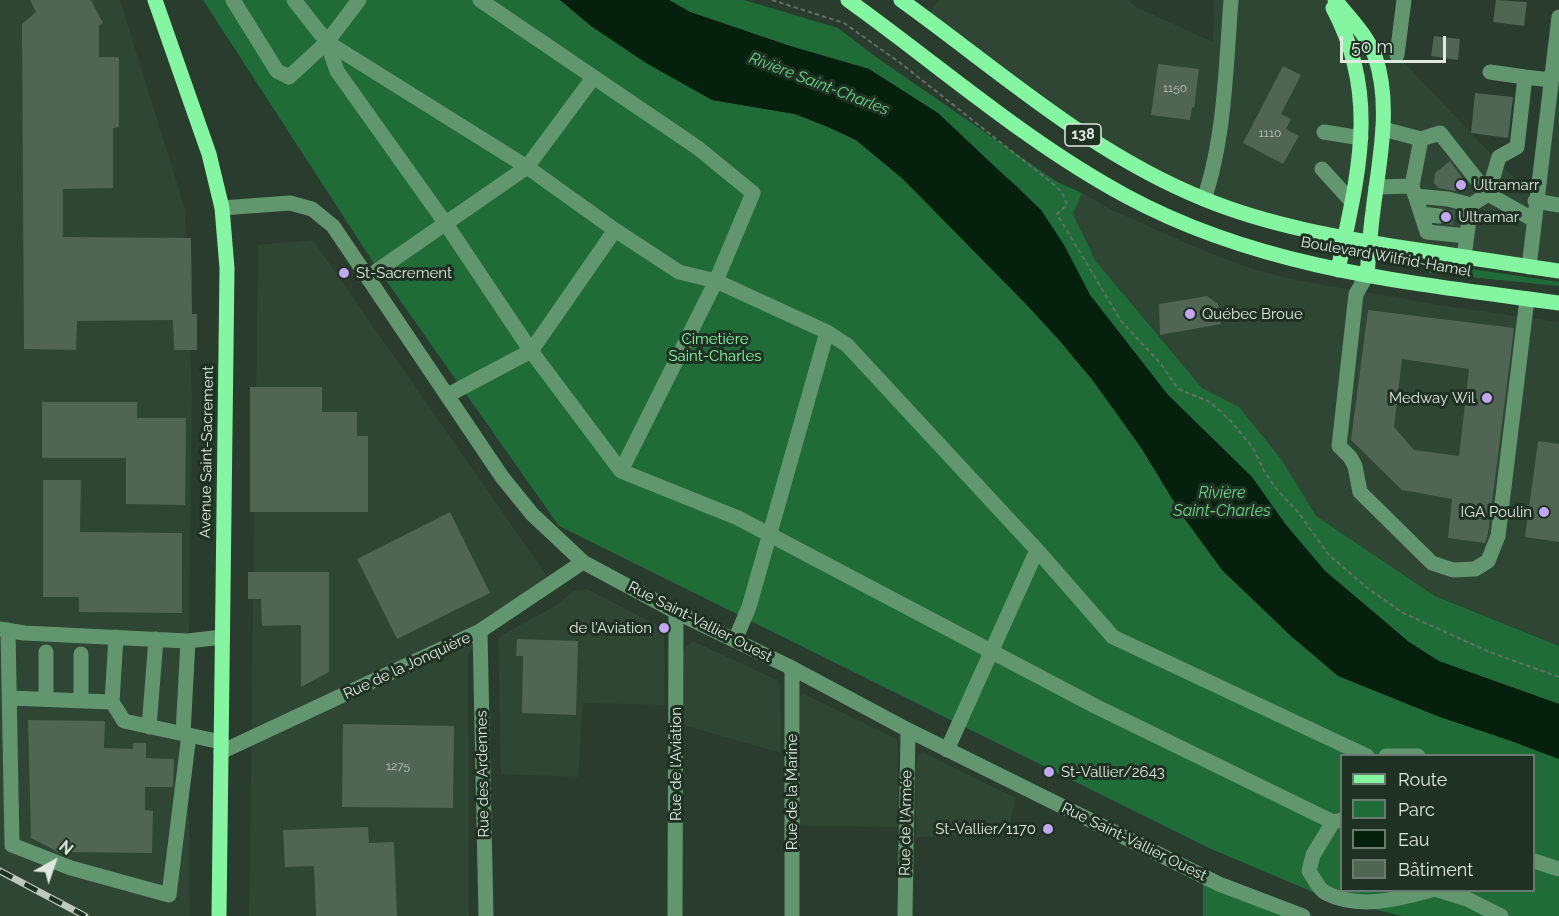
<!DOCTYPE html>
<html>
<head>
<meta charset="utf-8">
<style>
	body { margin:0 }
	#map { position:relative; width:1559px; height:916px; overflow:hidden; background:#293c2d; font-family:Raleway,sans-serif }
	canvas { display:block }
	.legend { position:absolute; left:1340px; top:754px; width:195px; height:138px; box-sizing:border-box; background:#1f3123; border:2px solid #6b7a6e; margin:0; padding:8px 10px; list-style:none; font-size:18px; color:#dde8df }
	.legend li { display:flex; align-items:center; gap:12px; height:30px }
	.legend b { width:30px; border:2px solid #6b7a6e }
	.north { position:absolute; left:24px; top:832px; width:60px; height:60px; -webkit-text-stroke:4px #1f3123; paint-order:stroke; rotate:40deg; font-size:16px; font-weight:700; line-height:24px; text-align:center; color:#dde8df }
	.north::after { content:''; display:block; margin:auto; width:21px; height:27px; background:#dde8df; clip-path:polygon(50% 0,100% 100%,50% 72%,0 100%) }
	.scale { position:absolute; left:1340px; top:36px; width:106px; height:27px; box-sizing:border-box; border:3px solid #dde8df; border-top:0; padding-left:8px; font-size:18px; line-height:21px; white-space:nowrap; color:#dde8df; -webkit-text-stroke:4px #1f3123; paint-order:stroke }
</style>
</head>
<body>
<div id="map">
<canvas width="1559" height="916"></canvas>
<ul class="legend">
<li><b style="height:8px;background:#84f6a2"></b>Route</li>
<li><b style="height:16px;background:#206c39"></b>Parc</li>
<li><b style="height:16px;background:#05200d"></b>Eau</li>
<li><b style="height:16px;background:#516555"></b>Bâtiment</li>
</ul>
<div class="north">N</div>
<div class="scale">50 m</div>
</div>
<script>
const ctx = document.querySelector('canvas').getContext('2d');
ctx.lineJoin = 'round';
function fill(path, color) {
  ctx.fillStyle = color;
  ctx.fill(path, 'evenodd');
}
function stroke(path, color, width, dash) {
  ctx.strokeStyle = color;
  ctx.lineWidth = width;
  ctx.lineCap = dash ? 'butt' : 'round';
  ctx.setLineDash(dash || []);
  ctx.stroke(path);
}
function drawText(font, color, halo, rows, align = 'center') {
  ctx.font = font + ' Raleway,sans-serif';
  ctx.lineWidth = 6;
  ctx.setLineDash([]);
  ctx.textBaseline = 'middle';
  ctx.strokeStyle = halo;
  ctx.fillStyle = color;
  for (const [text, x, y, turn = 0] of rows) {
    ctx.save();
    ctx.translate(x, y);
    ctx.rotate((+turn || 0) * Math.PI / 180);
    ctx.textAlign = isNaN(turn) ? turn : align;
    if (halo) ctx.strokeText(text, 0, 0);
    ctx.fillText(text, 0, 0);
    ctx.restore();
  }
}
const built = new Path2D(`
	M0 0H120L185 209 192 396 188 725 190 916H0Z
	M939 0H1128L1136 7 1213 42 1214 0H1334L1360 35 1397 55 1535 200 1551 80 1559 82V271L1290 226 1155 176 926 18Z
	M1082 193 1112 210 1207 252 1253 269 1295 280 1446 306 1559 322V646L1435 596 1316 516 1202 388 1095 260 1073 214Z
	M313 240 547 576 468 654 469 916H249L258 245Z
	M587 589 661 627 664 632 665 705 583 703 578 777 501 774 498 640 500 636 555 606 574 591Z
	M693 641 777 680 780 687 781 753 683 725V650Z
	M802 693 895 738 898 742V827L800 826V696Z
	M922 752 1016 798 1007 836 916 837V757Z`);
const green = new Path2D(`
	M203 0H560L591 26 712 100 795 114 828 127 856 140 903 179 1026 304 1060 341 1094 382 1142 449 1182 515 1222 570 1291 636 1338 676 1559 759V916H1402L1327 898 1209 848 559 526 373 262ZM1342 756H1534V890H1342Z
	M669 0H744L838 28 876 57 1057 182 1082 193 1073 214 1095 260 1202 388 1239 407 1281 459 1316 516 1435 596 1559 646V704L1439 662 1409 642 1325 571 1286 525 1252 477 1168 395 1090 295 1064 245 1041 210 1017 186 869 69 790 46 690 12Z
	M1430 269H1472L1559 282V286L1429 273Z
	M1203 876 1303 916H1203Z`);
const water = new Path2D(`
	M560 0H669L690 12 790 46 869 69 938 113 1041 210 1064 245 1090 295 1168 395 1252 477 1286 525 1325 571 1409 642 1439 661 1559 704V759L1514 742 1437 716 1338 676 1291 636 1222 570 1182 515 1142 449 1094 382 1060 341 1026 304 903 179 856 140 828 127 795 114 712 100 646 63 591 26Z`);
const building = new Path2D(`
	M30 0H91L103 23 99 25V57H119V127L113 128V188L63 189V237L191 238 192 314H197V350H174L173 320 77 321 76 350 24 349 22 24 36 12Z
	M1496 0 1527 2 1524 26 1493 22Z
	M1434 36 1460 39 1458 60 1431 56Z
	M1158 64 1199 69 1194 108 1192 107 1190 120 1151 115Z
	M1283 66 1301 75 1281 114 1291 119 1286 129 1299 136 1283 164 1243 143Z
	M1475 93 1513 97 1508 138 1471 133Z
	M1450 161 1466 183 1456 191 1438 188 1434 183 1435 173Z
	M1207 296 1218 304 1221 324 1160 335 1159 304Z
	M1368 310 1514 328 1488 534 1485 543 1448 538 1452 499 1402 490 1351 440ZM1402 359 1469 369 1459 456 1414 450 1394 427Z
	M250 387H322V412H357V436H368V512H250Z
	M42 402H137V418H186L185 505 126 504V458H42Z
	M1538 441 1559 444V542L1525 537Z
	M43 480H81L80 532 182 533V613L79 612V597H43Z
	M450 512 490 593 397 639 357 559Z
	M248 572H329V672L301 687V625L262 626 261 599H248Z
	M517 639 578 641 576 715 522 713 523 656H516Z
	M28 720 105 721 104 748 133 749V743H146V758L174 759 173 787H145V810L153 811 152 853 58 852 31 838Z
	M343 724 454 726 453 808 342 807Z
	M368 827 369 843 394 842 397 916H316L314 866 285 867 283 830Z`);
const minorTunnel = new Path2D(`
	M1439 216 1454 218`);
const path = new Path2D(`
	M772 0 844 23 899 62 1057 187 1063 195 1067 205 1057 214 1121 321 1161 364 1178 389 1210 402 1230 420 1253 448 1264 471 1278 491 1298 512 1328 554 1366 587 1403 613 1492 653 1559 677`);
const minor = new Path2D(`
	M233 0 277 71 289 77 327 42 359 0
	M294 0 327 42 337 71 446 224 531 351 621 471 738 518 1095 706 1333 822 1342 820
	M480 0 698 148 753 193 716 281 621 471
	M327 42 527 167 615 230 679 272 716 281 827 332 749 607 735 640
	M1397 55 1404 0
	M1490 72 1525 77
	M1383 129 1421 139 1412 186
	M1324 132 1361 138
	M1421 139 1440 133 1488 194
	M1322 169 1352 202
	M1376 187 1412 186 1427 232 1467 236
	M1488 194 1499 157 1517 147 1525 77 1551 80
	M1415 196 1448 199 1471 205
	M1204 199C1225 138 1226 64 1231 0
	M1535 201 1559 205
	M222 208 290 203 312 209 333 226 502 477 532 514 583 562 676 612 792 668 908 730 1219 884 1303 916
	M1421 214 1439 216
	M1464 257 1471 205 1488 194 1534 220
	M1529 267 1559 17
	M1367 275 1356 294 1339 446 1350 457 1355 466 1360 492 1432 563 1453 570 1475 569 1488 561 1498 536 1527 299
	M368 277 527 167 593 78
	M827 332 847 345 1037 550 947 750
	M448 395 531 351 615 230
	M1037 550 1113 637 1367 756
	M0 629 24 633 188 641 222 637
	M8 630 12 845 71 868 169 895 189 735
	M480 631 486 916
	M792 668V916
	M10 698 112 702 124 721 221 742
	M46 699V652
	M81 700V654
	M112 702 116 637
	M149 727 156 639
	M183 734 188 641
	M221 752 480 631 583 562
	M1386 756H1418
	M1333 822 1313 855 1309 871C1314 878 1319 890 1326 893 1359 910 1399 899 1432 890
	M1534 861 1559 869
	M1438 890 1467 899 1501 916
	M675 916 676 612
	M905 916 908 730`);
const major = new Path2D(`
	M155 0 209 154 222 208 227 268 219 916
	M848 0C940 66 1026 142 1126 196 1261 269 1410 283 1559 303
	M901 0C1000 71 1090 153 1204 199 1270 226 1341 238 1411 249 1460 256 1510 264 1559 271
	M1335 0C1349 17 1367 35 1375 56 1392 106 1379 160 1373 211 1370 232 1369 254 1367 275
	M1333 8C1381 98 1357 177 1338 270`);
const rail = new Path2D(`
	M0 871 85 916`);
const markers = [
	[1461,185,6,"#c3a7f2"],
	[1446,217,6,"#c3a7f2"],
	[344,273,6,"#c3a7f2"],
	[1190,314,6,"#c3a7f2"],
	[1487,398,6,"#c3a7f2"],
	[1544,512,6,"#c3a7f2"],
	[664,628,6,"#c3a7f2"],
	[1049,772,6,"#c3a7f2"],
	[1048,829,6,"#c3a7f2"]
];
const numberNames = [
	["1150",1175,88],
	["1110",1270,133],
	["1275",398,766]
];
const shields = [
	[1083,135,36]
];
const shieldNames = [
	["138",1083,135]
];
const poiNames = [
	["Ultramarr",1473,185],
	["Ultramar",1458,217],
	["St-Sacrement",356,273],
	["Québec Broue",1202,314],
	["Medway Wil",1475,398,"right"],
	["IGA Poulin",1532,512,"right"],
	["de l'Aviation",652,628,"right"],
	["St-Vallier/2643",1061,772],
	["St-Vallier/1170",1036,829,"right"]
];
const streetNames = [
	["Boulevard Wilfrid-Hamel",1386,257,10],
	["Avenue Saint-Sacrement",207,452,-89],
	["Rue Saint-Vallier Ouest",700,622,27],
	["Rue de la Jonquière",407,666,-25],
	["Rue de l'Aviation",676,764,-90],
	["Rue des Ardennes",483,774,-91],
	["Rue de la Marine",792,792,-90],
	["Rue de l'Armée",906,823,-89],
	["Rue Saint-Vallier Ouest",1134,842,26]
];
const parkNames = [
	["Cimetière",715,339],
	["Saint-Charles",715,356]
];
const waterNames = [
	["Rivière Saint-Charles",819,84,21],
	["Rivière",1222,493],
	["Saint-Charles",1222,511]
];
fill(built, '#2e4633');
fill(green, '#206c39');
fill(water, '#05200d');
fill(building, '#516555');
stroke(minorTunnel, '#445648', 15, [15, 8]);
stroke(path, '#607063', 2, [4.5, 3]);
stroke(minor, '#62966e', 15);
stroke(major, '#84f6a2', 15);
stroke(rail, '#bdc9bf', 7);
stroke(rail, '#1f3123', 4.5, [14]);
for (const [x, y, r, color] of markers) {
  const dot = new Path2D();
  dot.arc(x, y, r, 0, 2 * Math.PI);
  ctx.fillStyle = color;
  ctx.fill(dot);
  stroke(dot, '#1f3123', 2);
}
drawText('12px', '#bac7bc', null, numberNames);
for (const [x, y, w] of shields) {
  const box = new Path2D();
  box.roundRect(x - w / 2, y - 11, w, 22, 4.5);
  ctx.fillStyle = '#1f3123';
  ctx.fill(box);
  stroke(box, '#dde8df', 1.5);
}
drawText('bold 14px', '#dde8df', null, shieldNames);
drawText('15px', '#dde8df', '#1f3123', poiNames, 'left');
drawText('15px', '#dde8df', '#1f3123', streetNames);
drawText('15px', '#88f8a5', '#1f3123', parkNames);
drawText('italic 16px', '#6ada89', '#1f3123', waterNames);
</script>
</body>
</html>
